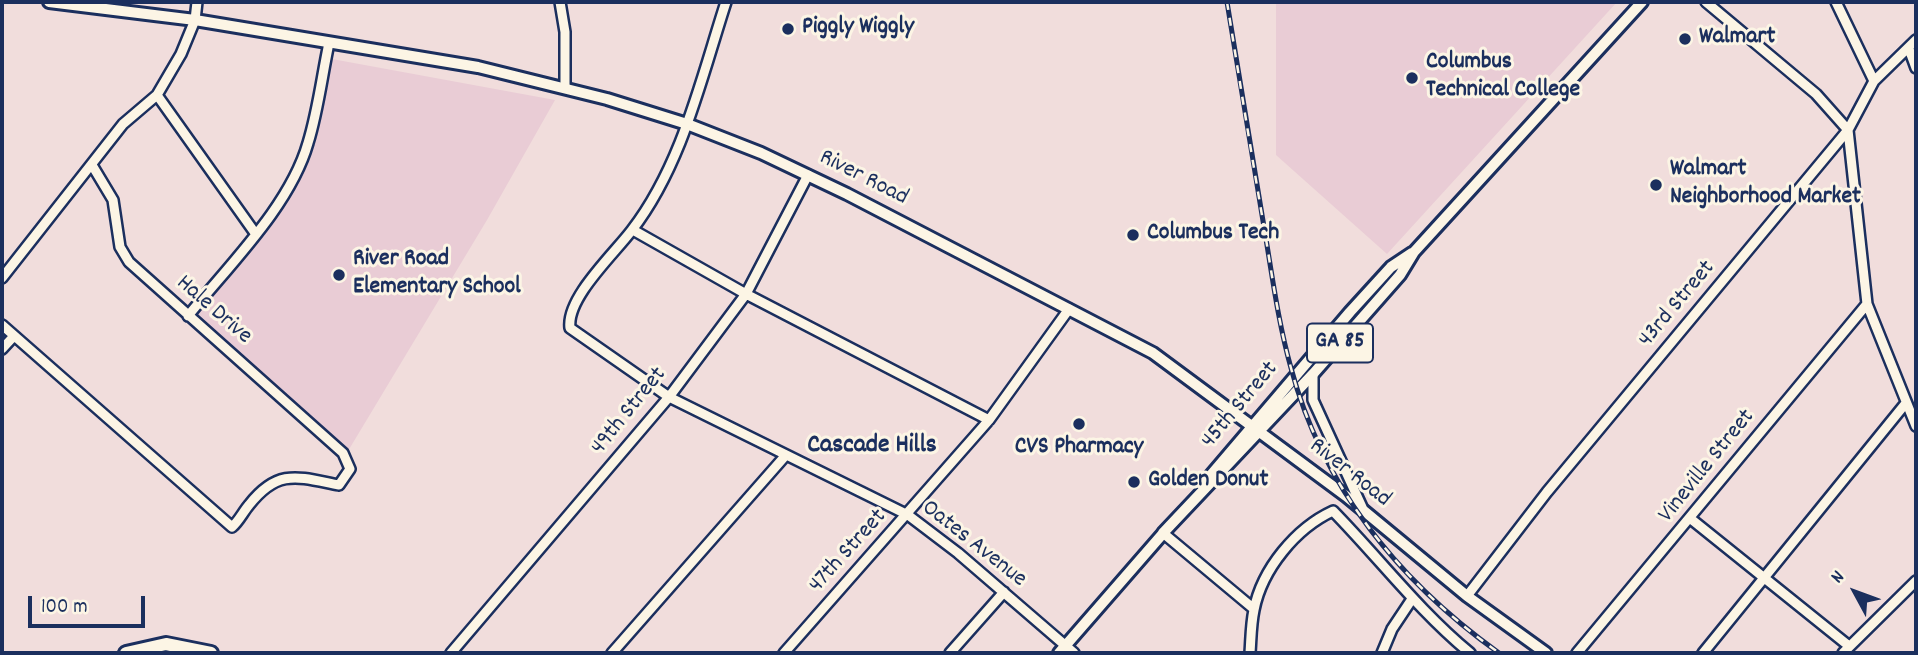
<!DOCTYPE html>
<html>
<head>
<meta charset="utf-8">
<style>
	body { margin:0 }
	#map { position:relative; width:1918px; height:655px; overflow:hidden; background:#f1dddc; font-family:Dekko,sans-serif }
	canvas { display:block }
	.frame { position:absolute; inset:0; border:4px solid #1b2f5e; pointer-events:none }
	.north { position:absolute; left:1820px; top:557px; width:70px; height:70px; -webkit-text-stroke:5px #fcf5e5; paint-order:stroke; rotate:311deg; font-size:19px; font-weight:700; line-height:28px; text-align:center; color:#1b2f5e }
	.north::after { content:''; display:block; margin:auto; width:24px; height:32px; background:#1b2f5e; clip-path:polygon(50% 0,100% 100%,50% 72%,0 100%) }
	.scale { position:absolute; left:28px; top:596px; width:117px; height:32px; box-sizing:border-box; border:4px solid #1b2f5e; border-top:0; padding-left:9px; font-size:21px; line-height:24px; white-space:nowrap; color:#1b2f5e; -webkit-text-stroke:5px #fcf5e5; paint-order:stroke }
</style>
</head>
<body>
<div id="map">
<canvas width="1918" height="655"></canvas>
<div class="frame"></div>
<div class="north">N</div>
<div class="scale">100 m</div>
</div>
<script>
const ctx = document.querySelector('canvas').getContext('2d');
ctx.lineJoin = 'round';
function fill(path, color) {
  ctx.fillStyle = color;
  ctx.fill(path, 'evenodd');
}
function stroke(path, color, width, dash) {
  ctx.strokeStyle = color;
  ctx.lineWidth = width;
  ctx.lineCap = dash ? 'butt' : 'round';
  ctx.setLineDash(dash || []);
  ctx.stroke(path);
}
function drawText(font, color, halo, rows, align = 'center') {
  ctx.font = font + ' Dekko,sans-serif';
  ctx.lineWidth = 6;
  ctx.setLineDash([]);
  ctx.textBaseline = 'middle';
  ctx.strokeStyle = halo;
  ctx.fillStyle = color;
  for (const [text, x, y, turn = 0] of rows) {
    ctx.save();
    ctx.translate(x, y);
    ctx.rotate((+turn || 0) * Math.PI / 180);
    ctx.textAlign = isNaN(turn) ? turn : align;
    if (halo) ctx.strokeText(text, 0, 0);
    ctx.fillText(text, 0, 0);
    ctx.restore();
  }
}
const built = new Path2D(`
	M1276 2H1617L1387 254 1276 155Z
	M332 59 555 100 487 220 348 451 192 315 295 183 313 143Z`);
const minor = new Path2D(`
	M560 2 565 32V86
	M726 2C701 79 682 165 632 230 614 254 566 298 570 328L669 397 908 515 958 553 1074 653
	M1706 2 1816 94 1848 130 1867 304 1916 426
	M1836 2 1874 81
	M1909 49 1916 68
	M157 95 255 233
	M633 230 746 294 989 420
	M2 278 123 124 157 95 181 54 195 20 197 2
	M188 316C229 265 290 206 308 143 318 111 322 76 329 43
	M2 325 232 527C239 521 243 512 249 505 278 468 298 477 339 485L350 469 343 453 129 262 120 247 113 200 92 165
	M2 349 14 336
	M1313 374V400L1362 507
	M1691 519 1849 646
	M1163 533 1254 609
	M1467 596 1547 492 1848 130 1874 81 1916 40
	M451 653 669 397 746 294 808 175
	M612 653 786 455
	M784 653 989 420 1069 309
	M950 653 1004 592
	M1250 653C1251 639 1251 624 1254 610 1262 569 1296 528 1333 511 1379 558 1419 611 1470 653
	M1382 653 1392 629 1412 599
	M1577 653 1867 304
	M1703 653 1906 403
	M1843 653 1916 581`);
const major = new Path2D(`
	M49 2 195 20 478 67 607 99 687 124 761 153 847 194 1153 353 1346 496 1467 596 1546 653
	M1205 482 1350 312 1391 267 1412 253
	M1163 533 1313 374 1400 275 1414 252 1642 2
	M1059 653 1166 530`);
const highway = new Path2D(`
	M126 653 166 644 211 653`);
const rail = new Path2D(`
	M1227 2C1239 77 1251 152 1264 227 1272 274 1278 322 1291 368 1323 488 1400 582 1499 653`);
const markers = [
	[788,29,7,"#1b2f5e"],
	[1685,39,7,"#1b2f5e"],
	[1412,78,7,"#1b2f5e"],
	[1656,185,7,"#1b2f5e"],
	[1133,235,7,"#1b2f5e"],
	[339,275,7,"#1b2f5e"],
	[1079,424,7,"#1b2f5e"],
	[1134,482,7,"#1b2f5e"]
];
const shields = [
	[1340,343,66]
];
const shieldNames = [
	["GA 85",1340,343]
];
const poiNames = [
	["Piggly Wiggly",802,29],
	["Walmart",1699,39],
	["Columbus",1426,64],
	["Technical College",1426,92],
	["Walmart",1670,171],
	["Neighborhood Market",1670,199],
	["Columbus Tech",1147,235],
	["River Road",353,261],
	["Elementary School",353,289],
	["CVS Pharmacy",1079,449,"center"],
	["Golden Donut",1148,482]
];
const streetNames = [
	["River Road",863,179,27],
	["43rd Street",1678,305,-50],
	["Hale Drive",213,311,41],
	["45th Street",1241,406,-50],
	["49th Street",630,412,-51],
	["Vineville Street",1708,467,-51],
	["River Road",1349,474,38],
	["Oates Avenue",973,545,38],
	["47th Street",849,552,-48]
];
const neighbourhoodNames = [
	["Cascade Hills",872,447]
];
fill(built, '#e9ccd5');
stroke(minor, '#1b2f5e', 14);
stroke(major, '#1b2f5e', 16);
stroke(highway, '#1b2f5e', 18);
stroke(minor, '#fcf5e5', 9);
stroke(major, '#fcf5e5', 10);
stroke(highway, '#fcf5e5', 12);
stroke(rail, '#1b2f5e', 5);
stroke(rail, '#fcf5e5', 2.5, [8]);
for (const [x, y, r, color] of markers) {
  const dot = new Path2D();
  dot.arc(x, y, r, 0, 2 * Math.PI);
  ctx.fillStyle = color;
  ctx.fill(dot);
  stroke(dot, '#fcf5e5', 2.5);
}
for (const [x, y, w] of shields) {
  const box = new Path2D();
  box.roundRect(x - w / 2, y - 19.5, w, 39, 5);
  ctx.fillStyle = '#fcf5e5';
  ctx.fill(box);
  stroke(box, '#1b2f5e', 2);
}
drawText('bold 23px', '#1b2f5e', null, shieldNames);
drawText('bold 24px', '#1b2f5e', '#fcf5e5', poiNames, 'left');
drawText('24px', '#1b2f5e', '#fcf5e5', streetNames);
drawText('bold 26px', '#1b2f5e', '#fcf5e5', neighbourhoodNames);
</script>
</body>
</html>
